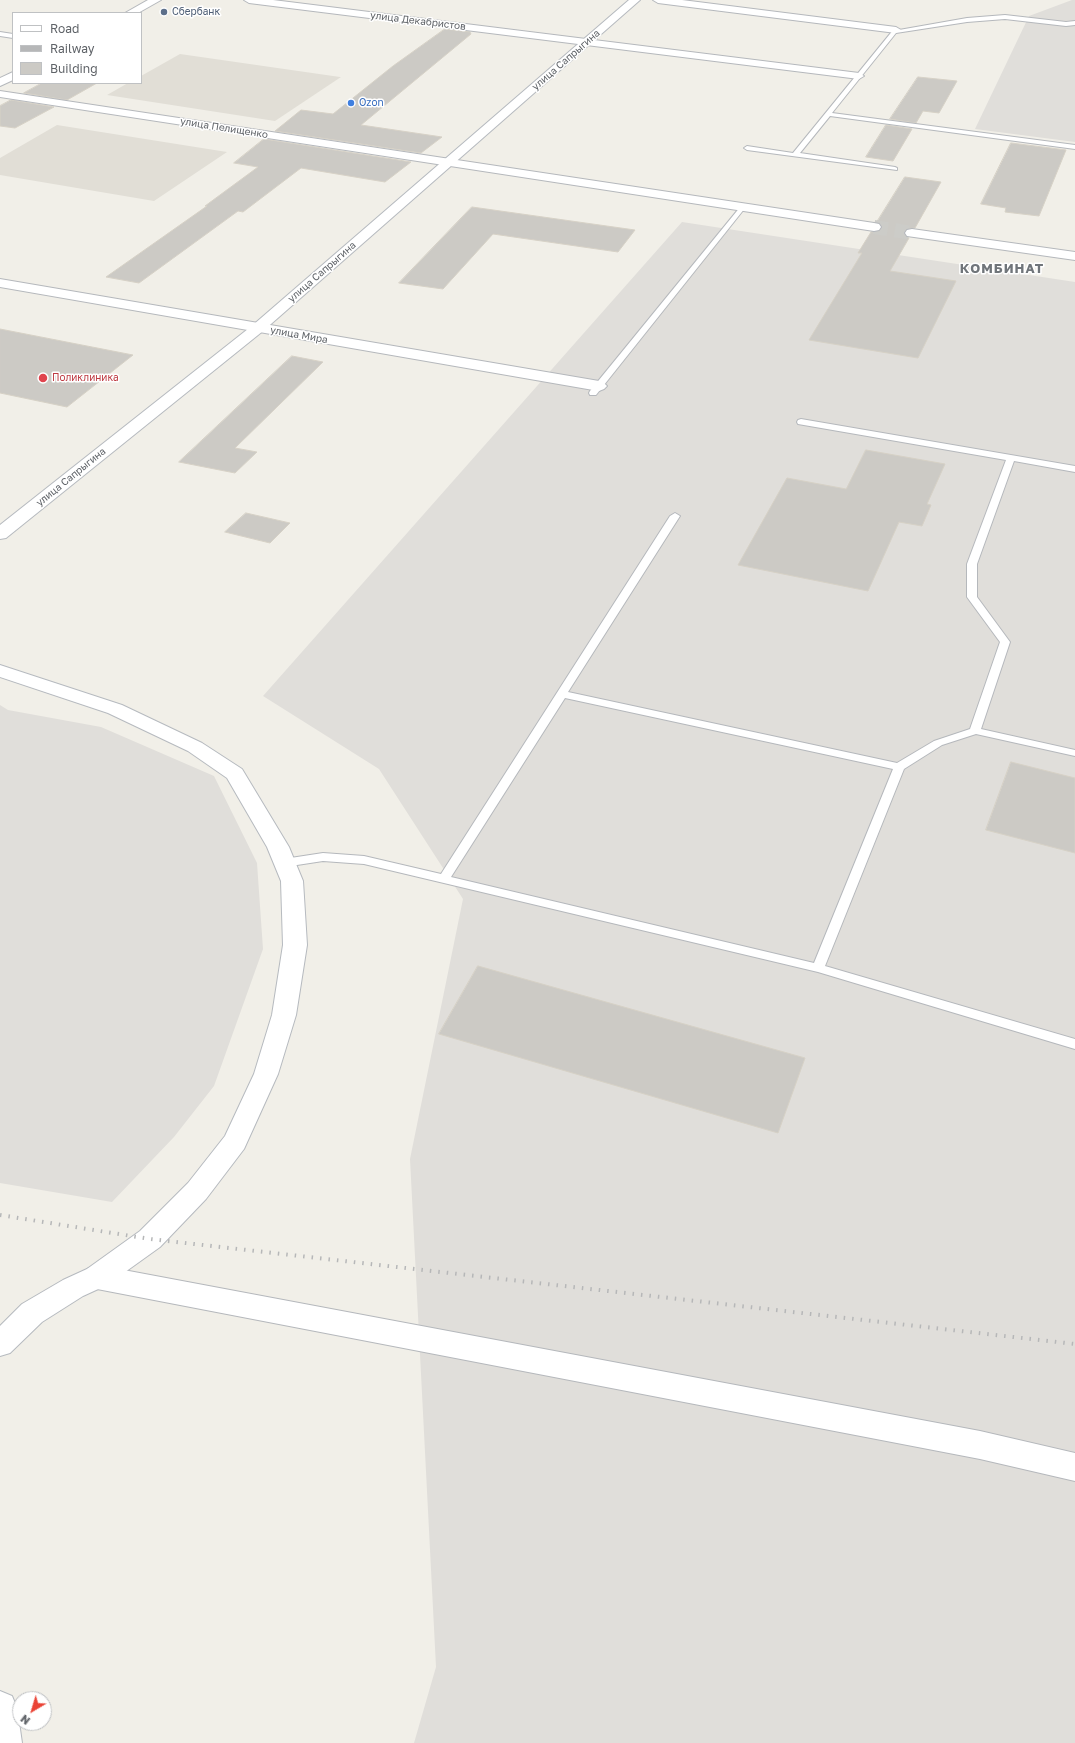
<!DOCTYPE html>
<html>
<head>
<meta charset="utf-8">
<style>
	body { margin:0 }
	#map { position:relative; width:1075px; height:1743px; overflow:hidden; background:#f1efe8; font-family:"Golos Text",sans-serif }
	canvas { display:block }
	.legend { position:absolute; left:12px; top:12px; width:130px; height:72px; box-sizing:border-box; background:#fff; border:1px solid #bfc1c3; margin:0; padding:5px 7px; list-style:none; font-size:12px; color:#5f6368 }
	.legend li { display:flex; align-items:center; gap:8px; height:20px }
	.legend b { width:20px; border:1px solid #bfc1c3 }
	.north { position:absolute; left:12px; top:1691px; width:40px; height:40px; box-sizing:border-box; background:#fff; border:1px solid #bfc1c3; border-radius:50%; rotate:218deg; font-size:11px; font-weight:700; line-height:16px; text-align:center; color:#5f6368 }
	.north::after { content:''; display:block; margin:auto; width:14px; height:18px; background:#ea4335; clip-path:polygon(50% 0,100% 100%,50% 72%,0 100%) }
</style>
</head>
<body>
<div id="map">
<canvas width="1075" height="1743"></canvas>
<ul class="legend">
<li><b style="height:5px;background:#fff"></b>Road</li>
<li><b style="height:5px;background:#b6b7b8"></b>Railway</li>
<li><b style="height:11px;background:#cccac5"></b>Building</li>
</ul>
<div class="north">N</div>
</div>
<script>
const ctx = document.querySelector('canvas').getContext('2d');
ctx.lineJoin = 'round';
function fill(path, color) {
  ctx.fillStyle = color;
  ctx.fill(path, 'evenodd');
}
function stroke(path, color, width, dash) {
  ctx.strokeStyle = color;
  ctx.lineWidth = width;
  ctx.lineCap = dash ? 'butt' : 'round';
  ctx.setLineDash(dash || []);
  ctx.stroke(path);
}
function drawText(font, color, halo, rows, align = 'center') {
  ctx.font = font + ' "Golos Text",sans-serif';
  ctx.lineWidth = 3;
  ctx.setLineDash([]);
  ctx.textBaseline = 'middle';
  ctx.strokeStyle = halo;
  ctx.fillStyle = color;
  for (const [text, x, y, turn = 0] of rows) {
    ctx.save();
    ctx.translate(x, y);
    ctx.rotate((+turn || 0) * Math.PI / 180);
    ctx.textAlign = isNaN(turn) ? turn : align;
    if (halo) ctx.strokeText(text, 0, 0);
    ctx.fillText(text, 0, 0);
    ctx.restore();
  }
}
const industrial = new Path2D(`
	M1072 0H1075V142L975 129 1029 16Z
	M682 222 1075 282V1743H414L436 1667 410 1159 463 899 379 769 263 696Z
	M0 705 8 710 101 727 214 776 257 863 263 949 214 1086 174 1137 112 1202 0 1183Z`);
const education = new Path2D(`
	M180 54 340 77H341L275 121 107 95 128 83H141V76Z
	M57 125 227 152 154 201 0 175V158Z`);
const building = new Path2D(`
	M445 29 470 32 471 34 361 125 442 137 421 153 275 131 301 110 333 114 393 66Z
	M918 77 957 81 939 113 923 111 916 123 890 119Z
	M42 83H97L67 100 24 93Z
	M11 100 54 107 15 128 0 126V106Z
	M886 125 912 129 893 161 866 157Z
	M264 139 411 162 385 182 301 168 243 212 238 211 139 283 106 277 207 206H205L258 167 234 163Z
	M1011 143 1066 150 1039 216 1005 212 1006 208 981 204Z
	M905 177 941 182 915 228 907 229 904 232 906 237 909 238 890 271 956 281 918 358 809 340 862 253H858L871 232 879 231 882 228 880 223 877 222Z
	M472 207 635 230 618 252 493 234 443 289 399 283Z
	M0 329 133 355 67 407 0 393Z
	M292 356 323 362 235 448 257 452 235 473 179 462Z
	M866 450 945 464 927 504 931 505 922 526 899 522 868 591 738 565 787 478 846 489Z
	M246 513 290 523 270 543 225 532Z
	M1011 762 1075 778V853L986 830Z
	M478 966 805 1058 778 1133 439 1034Z`);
const streetTunnel = new Path2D(`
	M874 227 912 233`);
const lane = new Path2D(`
	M1005 15 1066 22 1075 21V25L1066 26 1005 19 967 22 896 33 832 113 1075 145V149L830 116 800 153 895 167 897 168V170L747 150 744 148 747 146 793 153 894 29 899 30 967 18Z
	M0 32 13 34V38L0 36Z
	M743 205 745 206V208L596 395H590L589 393 590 391 741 206Z
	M801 419 1075 466V472L1014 461 977 564V597L1010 642 981 729 1075 750V756L976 734 942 745 904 769 825 966 1075 1039V1049L818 972 364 864 323 861 284 867 280 866 278 863 280 860 284 859 323 853 364 856 441 874 670 516 675 513 680 516 568 692 897 763 934 741 970 729 1000 642 967 597V564L1006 460 798 424 797 422 798 420ZM565 698 893 769 814 963 451 877Z`);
const street = new Path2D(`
	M148 0H161L138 13H125Z
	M244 0H273L859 73 864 76 859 79 249 3Z
	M653 0H682L896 27 901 30 896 33 658 3Z
	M13 72V80L0 86V78Z
	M0 91 874 223 879 224 881 227 879 230 874 231 0 97Z
	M912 229 1075 252V260L907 236 905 233 907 230Z
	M0 279 599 381 604 383 607 386 604 389 599 391 0 287Z
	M97 1265 980 1431 1075 1453V1481L980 1459 97 1289 87 1285 83 1277 87 1269Z`);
const secondary = new Path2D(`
	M629 0H640L263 331 6 538 0 539V525L253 325Z
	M0 665 122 705 202 743 242 769 289 847 303 881 307 945 296 1015 278 1074 244 1149 206 1199 160 1247 107 1285 83 1296 42 1322 10 1353 0 1356V1326L22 1304 63 1280 87 1269 140 1231 188 1183 225 1136 254 1074 272 1015 283 945 281 881 267 847 227 778 188 751 108 713 0 677Z
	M0 1691 12 1696 17 1708 22 1743H0Z`);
const rail = new Path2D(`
	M0 1215 150 1239 1075 1344`);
const markers = [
	[164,12,4,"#5c6f8a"],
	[351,103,4,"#3f7fe0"],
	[43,378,5,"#e0444e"]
];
const farServicenames = [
	["Сбербанк",172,12]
];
const farStreetnames = [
	["улица Декабристов",418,21,7],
	["улица Сапрыгина",566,60,-41],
	["улица Пелищенко",224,128,9],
	["улица Сапрыгина",322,272,-41],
	["улица Мира",299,335,10],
	["улица Сапрыгина",71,477,-39]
];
const farShopnames = [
	["Ozon",359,103]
];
const farHealthnames = [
	["Поликлиника",52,378]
];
const farDistrictnames = [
	["КОМБИНАТ",1002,269]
];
fill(industrial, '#e0deda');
fill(education, '#e1ded6');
fill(building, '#cccac5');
stroke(building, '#d6d1c6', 1);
stroke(streetTunnel, '#ccccc8', 14, [14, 7]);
stroke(lane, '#b5b8bc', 2);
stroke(street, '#b5b8bc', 2);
stroke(secondary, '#b6babf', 2);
fill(lane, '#fff');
fill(street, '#fff');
fill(secondary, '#fff');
stroke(rail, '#b6b7b8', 4, [1.5, 7]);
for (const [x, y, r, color] of markers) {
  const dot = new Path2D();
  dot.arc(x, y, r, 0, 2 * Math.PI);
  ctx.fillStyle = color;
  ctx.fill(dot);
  stroke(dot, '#fff', 1.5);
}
drawText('10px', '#4e5e75', '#fff', farServicenames, 'left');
drawText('10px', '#5f6368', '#fff', farStreetnames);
drawText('10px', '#366cbe', '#fff', farShopnames, 'left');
drawText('10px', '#be3a42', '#fff', farHealthnames, 'left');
ctx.letterSpacing = '1px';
drawText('bold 13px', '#70757a', '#fff', farDistrictnames);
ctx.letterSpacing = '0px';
</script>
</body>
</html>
